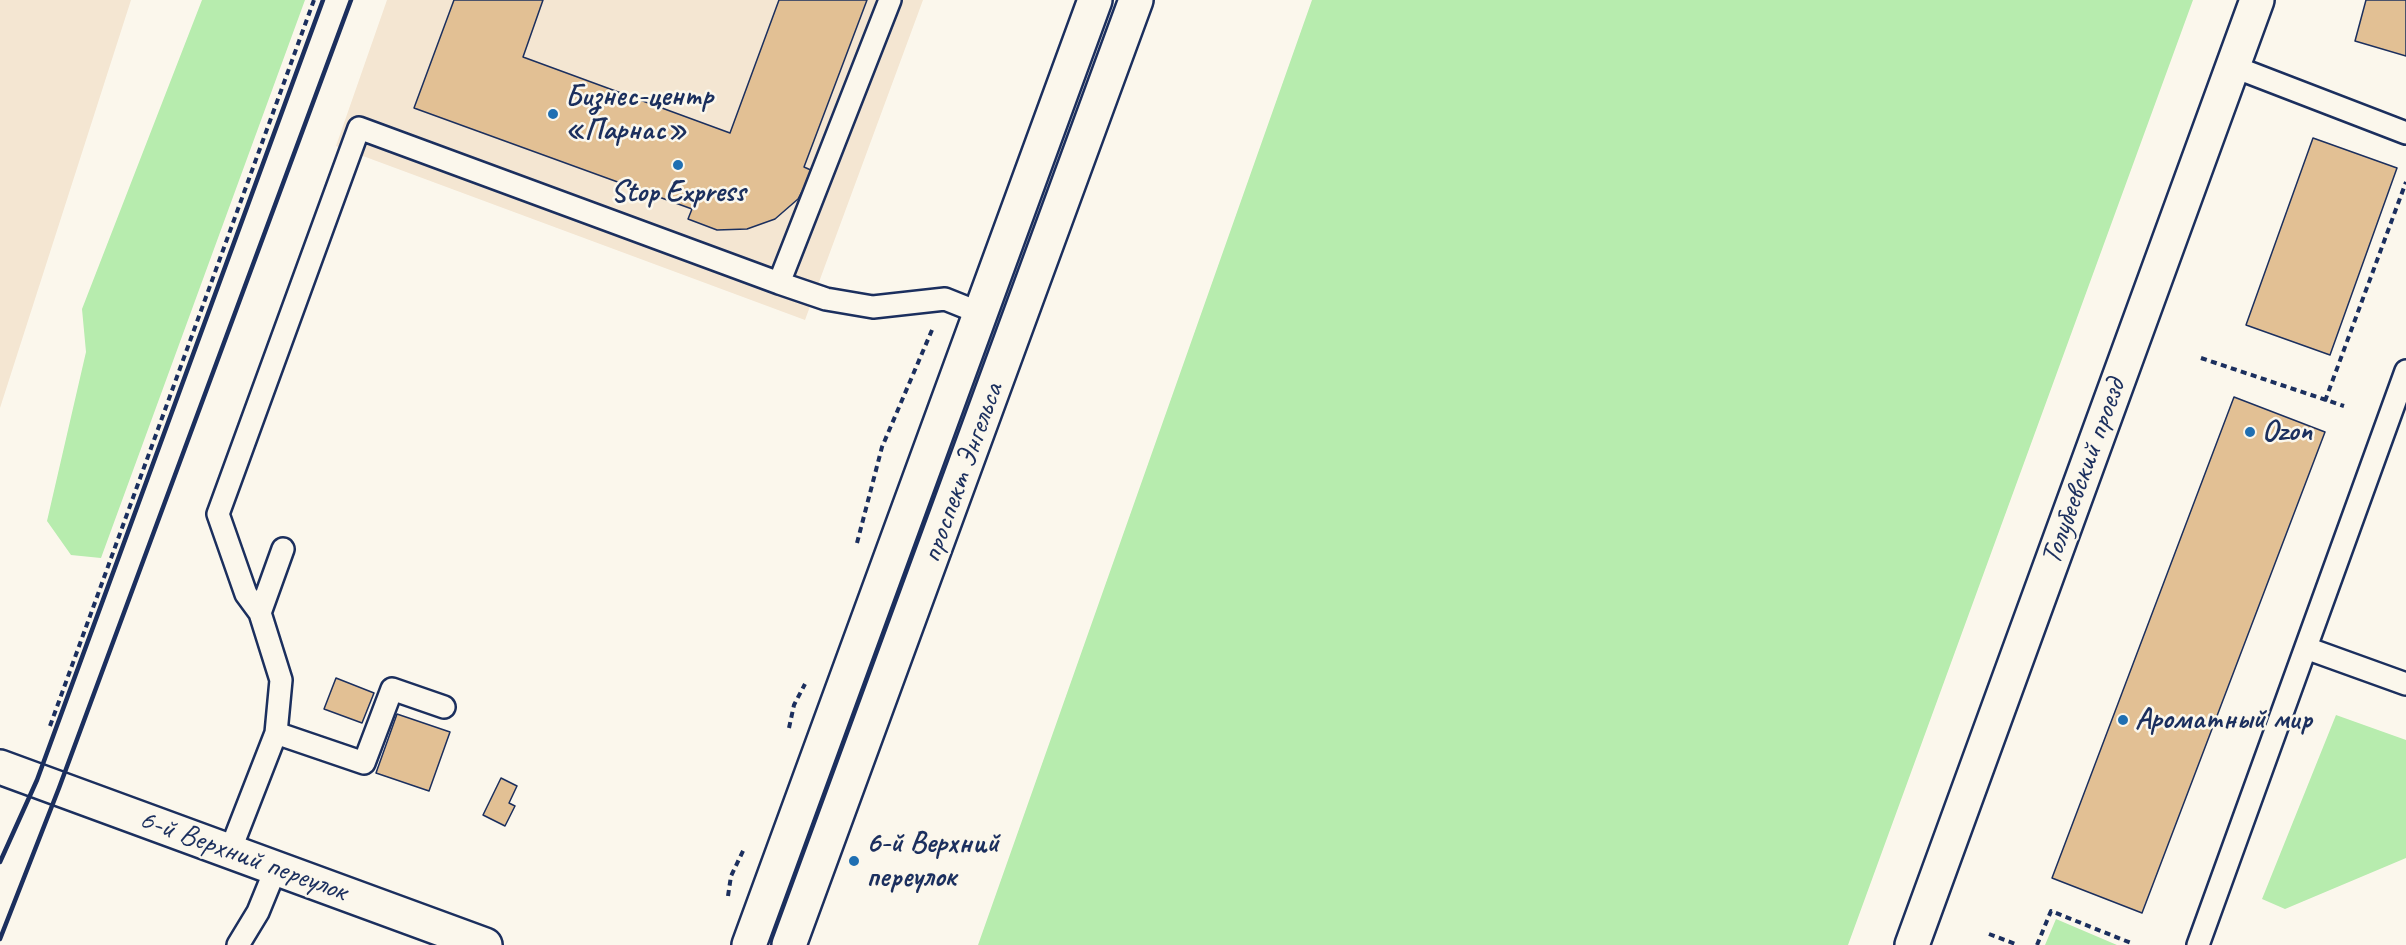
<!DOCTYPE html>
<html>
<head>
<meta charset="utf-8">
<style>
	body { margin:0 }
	canvas { display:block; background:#fbf7ec }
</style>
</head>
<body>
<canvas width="2406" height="945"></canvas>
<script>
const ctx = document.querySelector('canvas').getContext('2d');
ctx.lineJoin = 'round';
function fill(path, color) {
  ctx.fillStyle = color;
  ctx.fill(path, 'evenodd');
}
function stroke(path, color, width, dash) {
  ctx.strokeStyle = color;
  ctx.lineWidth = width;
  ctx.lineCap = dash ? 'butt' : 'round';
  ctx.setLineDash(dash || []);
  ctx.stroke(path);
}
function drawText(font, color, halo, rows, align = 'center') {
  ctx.font = font + ' Caveat,sans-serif';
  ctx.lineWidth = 5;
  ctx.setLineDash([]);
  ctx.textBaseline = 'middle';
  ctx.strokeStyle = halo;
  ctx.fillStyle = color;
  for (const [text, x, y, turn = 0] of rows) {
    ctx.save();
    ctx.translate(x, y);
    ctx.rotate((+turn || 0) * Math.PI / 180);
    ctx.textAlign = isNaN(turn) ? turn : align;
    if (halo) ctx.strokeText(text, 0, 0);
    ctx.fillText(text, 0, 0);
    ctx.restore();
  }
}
const built = new Path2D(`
	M0 0H131L0 408Z
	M387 0H923L805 320 336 146Z`);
const green = new Path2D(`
	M202 0H305L101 558 71 555 47 521 86 352 82 309Z
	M1312 0H2193L1848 945H978Z
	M2336 715 2406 740V858L2285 909 2262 899Z
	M2056 919 2117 945H2045Z`);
const building = new Path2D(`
	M454 0H543L523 57 730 133 779 0H867L804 167 813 171 798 199 775 219 747 229 717 230 688 219 692 209 414 108Z
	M2366 0H2406V56L2355 41Z
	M2313 138 2397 168 2330 355 2246 325Z
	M2234 397 2325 432 2142 913 2052 878Z
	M336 678 374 693 362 723 324 709Z
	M397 714 450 732 429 791 376 773Z
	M501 778 517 786 509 803 515 806 505 826 483 815Z`);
const path = new Path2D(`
	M2201 358 2344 406
	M2325 401 2406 182
	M857 543 882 447 932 330
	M50 726 314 0
	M789 728 794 705 805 684
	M728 896 731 876 744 849
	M1989 934 2018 945
	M2037 945 2051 911 2131 943 2130 945`);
const lane = new Path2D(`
	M2232 66 2406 133
	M779 283 826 299 873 307 945 299 980 313
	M260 613 283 549
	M2306 648 2406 684
	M276 733 364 763 392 689 444 707
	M230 851 276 733 281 680 260 613 246 594 218 514 359 128 779 283 890 0
	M238 945 258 912 276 868
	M2198 945 2406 371`);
const street = new Path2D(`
	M0 767 485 945
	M1912 945 2257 0`);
const primary = new Path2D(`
	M749 945 1095 0
	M789 945 1136 0`);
const rail = new Path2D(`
	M0 862 37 780 323 0
	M0 939 59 788 351 0`);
const markers = [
	[553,114,6,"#1f6fb2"],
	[678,165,6,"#1f6fb2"],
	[2250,432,6,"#1f6fb2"],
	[2123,720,6,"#1f6fb2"],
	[854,861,6,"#1f6fb2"]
];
const poiNames = [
	["Бизнес-центр",565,97],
	["«Парнас»",565,131],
	["Stop Express",678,193,"center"],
	["Ozon",2262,432],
	["Ароматный мир",2135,720],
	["6-й Верхний",866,844],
	["переулок",866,878]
];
const streetNames = [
	["Толубеевский проезд",2084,472,-70],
	["проспект Энгельса",963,473,-70],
	["6-й Верхний переулок",243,856,20]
];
fill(built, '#f4e6d2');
fill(green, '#b7ecae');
fill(building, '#e2c094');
stroke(building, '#1b2f5e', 1.5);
stroke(lane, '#1b2f5e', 26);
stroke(street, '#1b2f5e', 38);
stroke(primary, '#1b2f5e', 38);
stroke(path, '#1b2f5e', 4, [6, 4.5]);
stroke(lane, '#fbf7ec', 21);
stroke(street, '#fbf7ec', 33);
stroke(primary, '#fbf7ec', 33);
stroke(rail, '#1b2f5e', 4.5);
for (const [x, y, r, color] of markers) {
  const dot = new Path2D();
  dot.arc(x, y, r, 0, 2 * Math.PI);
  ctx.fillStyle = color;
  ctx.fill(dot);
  stroke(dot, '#fbf7ec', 2);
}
drawText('bold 30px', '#1b2f5e', '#fbf7ec', poiNames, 'left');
drawText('30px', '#1b2f5e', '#fbf7ec', streetNames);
</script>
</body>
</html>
